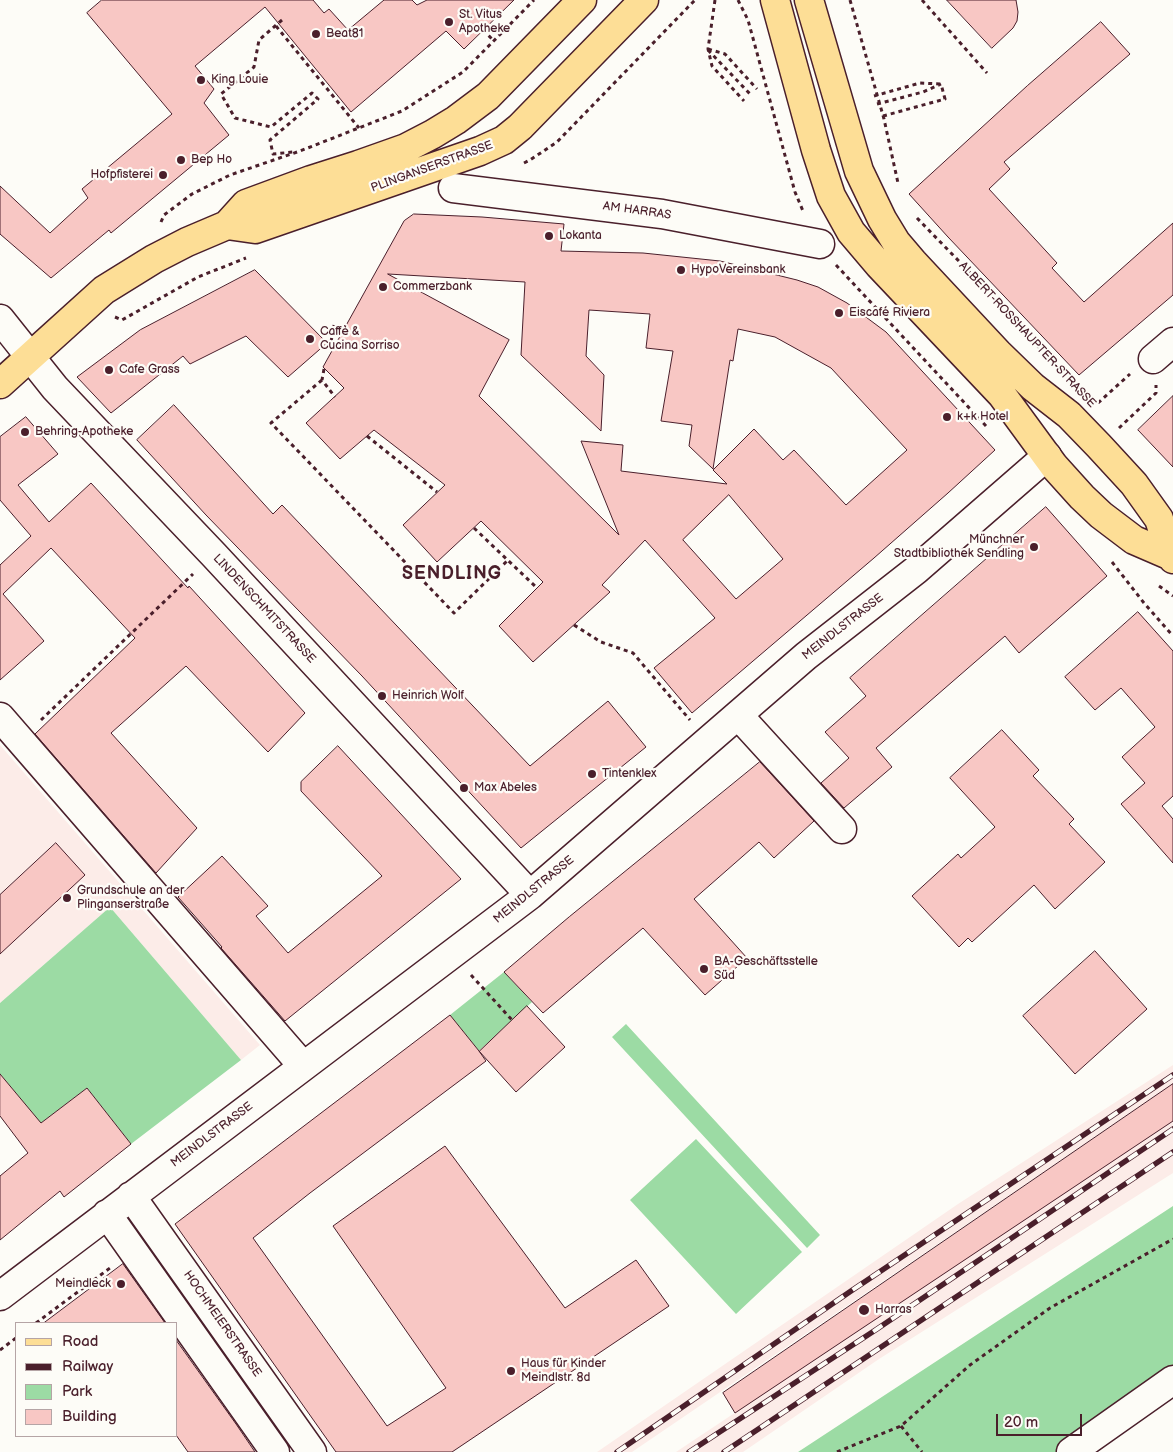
<!DOCTYPE html>
<html>
<head>
<meta charset="utf-8">
<style>
	body { margin:0 }
	#map { position:relative; width:1173px; height:1452px; overflow:hidden; background:#fdfcf7; font-family:"Balsamiq Sans",sans-serif }
	canvas { display:block }
	.legend { position:absolute; left:15px; top:1322px; width:162px; height:115px; box-sizing:border-box; background:#fdfcf7; border:1px solid #b5a4a5; margin:0; padding:6px 9px; list-style:none; font-size:15px; color:#4a1f2b }
	.legend li { display:flex; align-items:center; gap:10px; height:25px }
	.legend b { width:25px; border:1px solid #b5a4a5 }
	.scale { position:absolute; left:996px; top:1414px; width:86px; height:22px; box-sizing:border-box; border:2px solid #4a1f2b; border-top:0; padding-left:6px; font-size:15px; line-height:18px; white-space:nowrap; color:#4a1f2b; -webkit-text-stroke:4px #fdfcf7; paint-order:stroke }
</style>
</head>
<body>
<div id="map">
<canvas width="1173" height="1452"></canvas>
<ul class="legend">
<li><b style="height:6px;background:#fdde96"></b>Road</li>
<li><b style="height:6px;background:#4a1f2b"></b>Railway</li>
<li><b style="height:14px;background:#9cdba4"></b>Park</li>
<li><b style="height:14px;background:#f8c7c4"></b>Building</li>
</ul>
<div class="scale">20 m</div>
</div>
<script>
const ctx = document.querySelector('canvas').getContext('2d');
ctx.lineJoin = 'round';
function fill(path, color) {
  ctx.fillStyle = color;
  ctx.fill(path, 'evenodd');
}
function stroke(path, color, width, dash) {
  ctx.strokeStyle = color;
  ctx.lineWidth = width;
  ctx.lineCap = dash ? 'butt' : 'round';
  ctx.setLineDash(dash || []);
  ctx.stroke(path);
}
function drawText(font, color, halo, rows, align = 'center') {
  ctx.font = font + ' "Balsamiq Sans",sans-serif';
  ctx.lineWidth = 4.5;
  ctx.setLineDash([]);
  ctx.textBaseline = 'middle';
  ctx.strokeStyle = halo;
  ctx.fillStyle = color;
  for (const [text, x, y, turn = 0] of rows) {
    ctx.save();
    ctx.translate(x, y);
    ctx.rotate((+turn || 0) * Math.PI / 180);
    ctx.textAlign = isNaN(turn) ? turn : align;
    if (halo) ctx.strokeText(text, 0, 0);
    ctx.fillText(text, 0, 0);
    ctx.restore();
  }
}
const built = new Path2D(`
	M0 745 260 1045 241 1060 110 907 0 1003Z
	M1173 1065V1084L632 1452H597L958 1204Z
	M1173 1121V1173L879 1359 743 1452H676Z`);
const green = new Path2D(`
	M110 907 241 1060 131 1144 87 1088 19 1140 0 1116 20 1098 0 1074V1003Z
	M504 972 532 1002 479 1051 450 1015Z
	M626 1024 820 1235 807 1248 612 1037Z
	M696 1139 802 1252 736 1314 630 1200Z
	M1173 1206V1369L1058 1452H798Z`);
const building = new Path2D(`
	M102 0H313L324 13 329 9 348 30 384 0H412L417 5 427 0H514L464 49 446 31 351 112 265 7 195 66 214 89 204 103 229 135 111 233 109 230 51 278 0 234V186L50 233 88 198 82 189 172 114 87 13Z
	M947 0H1016L1018 12 1017 21 1013 28 992 48Z
	M1101 22 1130 54 1004 162 1010 169 989 189 1057 263 1052 268 1084 302 1173 223V295L1079 375 948 237 909 194 1027 86Z
	M414 214 482 217 564 224 561 251 643 253 720 261 797 280 818 287 847 303 886 332 995 450 948 493 874 558 692 713 654 668 715 618 645 540 602 585 610 592 533 662 499 626 543 582 481 521 437 562 403 525 445 485 374 430 340 459 306 423 344 388 323 367 404 221ZM388 274 525 282 521 355 601 431 604 375 586 356 589 310 650 314 646 348 673 351 661 421 692 425 689 446 713 469 730 360 733 361 738 329 775 337 831 368 907 450 846 505 794 450 783 460 754 429 713 470 727 484 621 471 623 445 581 441 619 535 479 396 509 340ZM729 495 783 559 736 599 683 540Z
	M255 270 327 343 288 377 246 336 190 364 183 356 111 413 77 377 140 330Z
	M1173 396V467L1138 430Z
	M174 405 273 514 282 505 530 766 608 701 646 747 521 848 362 676 206 515 137 440Z
	M26 417 58 454 18 485 49 522 91 483 188 588 189 586 305 713 268 752 186 666 111 733 197 828 156 873 35 734 135 638 51 548 3 594 44 641 0 680V565L31 536 0 500V437Z
	M1046 507 1107 576 1019 653 1005 636 876 748 892 767 844 808 821 783 849 758 825 732 866 696 850 678Z
	M1138 612 1173 651V796L1162 806 1173 819V863L1121 804 1145 783 1122 757 1155 727 1121 688 1095 710 1065 677Z
	M1002 730 1039 770 1033 776 1074 819 1069 824 1105 862 1055 909 1034 885 972 942 968 938 959 947 912 896 958 854 961 858 995 827 950 778Z
	M338 746 461 879 285 1021 221 948 222 947 178 897 222 856 268 906 256 916 288 953 382 876 301 791V782Z
	M760 762 814 821 774 858 759 842 694 899 747 958 705 995 643 928 543 1013 504 972 569 917Z
	M56 843 85 875 0 954V895Z
	M1095 951 1147 1009 1075 1074 1023 1016Z
	M527 1006 565 1047 516 1092 479 1051 486 1061 310 1193 253 1238 387 1426 446 1388 333 1226 445 1146 565 1308 636 1260 669 1306 452 1452H336L175 1224 450 1015 479 1051Z
	M0 1074 41 1123 87 1088 131 1144 64 1197 60 1191 0 1240V1176L28 1153 0 1116Z
	M1173 1084V1121L735 1413 723 1393Z
	M123 1264 165 1323H44Z
	M176 1340 236 1424 255 1452H188L176 1435Z`);
const path = new Path2D(`
	M715 0 708 49 712 66 744 101
	M738 0 748 20 795 192 803 211
	M850 0 884 119 898 183
	M922 0 987 73
	M282 20 259 40 254 67 221 94 235 118 271 127 312 93 318 99 270 140 273 154 293 152
	M276 26 359 128
	M483 30 494 41
	M708 49 725 54 757 89
	M708 50 751 95
	M874 96 920 83 941 84
	M877 104 923 92 941 84
	M883 116 945 99 941 84
	M524 163 530 160 557 142 695 0
	M917 218 986 289 1057 367
	M161 222 164 215 192 194 230 175 300 151 402 111 463 72 534 0
	M836 265 987 427
	M115 317 122 320 198 277 246 258
	M331 342 334 325
	M324 369 322 380 335 397
	M322 380 271 423 454 613 508 560
	M1098 403 1130 374
	M1119 428 1156 393V385
	M367 436 437 492
	M474 528 537 588
	M1112 562 1144 603 1173 636
	M1159 586 1173 596
	M574 625 601 642 633 653 690 720
	M41 720 193 574
	M471 975 512 1020
	M36 1323 110 1268
	M0 1350 16 1338
	M901 1426 922 1452
	M837 1452 901 1426 970 1365 1050 1308 1173 1239`);
const minor = new Path2D(`
	M453 188 662 214 820 244
	M0 319 55 388 214 555 530 895
	M1153 359 1173 342
	M738 715 842 829
	M0 717 303 1066
	M131 1196 312 1452
	M107 1214 275 1452
	M0 1296 530 895 806 656 916 570 1047 456
	M1071 1452 1173 1380`);
const major = new Path2D(`
	M775 0 816 150 831 196 851 232 879 265 1002 395 1054 466 1082 497 1101 515 1134 540 1171 556
	M809 0 859 171 882 219 896 242 913 262 998 353 1033 387 1069 415 1099 446 1134 484 1159 519 1171 556 1173 559
	M227 225 255 229 480 151 504 140 520 127 644 0
	M0 384 104 290 154 259 187 242 227 225 246 204 311 180 358 165 406 148 433 134 456 120 488 96 582 0`);
const rail = new Path2D(`
	M617 1452 851 1291 1173 1075
	M689 1452 877 1329 1173 1129
	M724 1452 1173 1152`);
const markers = [
	[449,22,5,"#4a1f2b"],
	[316,34,5,"#4a1f2b"],
	[201,80,5,"#4a1f2b"],
	[181,160,5,"#4a1f2b"],
	[163,175,5,"#4a1f2b"],
	[549,236,5,"#4a1f2b"],
	[681,270,5,"#4a1f2b"],
	[383,287,5,"#4a1f2b"],
	[839,313,5,"#4a1f2b"],
	[310,339,5,"#4a1f2b"],
	[109,370,5,"#4a1f2b"],
	[947,417,5,"#4a1f2b"],
	[25,432,5,"#4a1f2b"],
	[1034,547,5,"#4a1f2b"],
	[382,696,5,"#4a1f2b"],
	[592,774,5,"#4a1f2b"],
	[464,788,5,"#4a1f2b"],
	[67,898,5,"#4a1f2b"],
	[704,969,5,"#4a1f2b"],
	[121,1284,5,"#4a1f2b"],
	[864,1310,6,"#4a1f2b"],
	[511,1371,5,"#4a1f2b"]
];
const poiNames = [
	["St. Vitus",459,15],
	["Apotheke",459,29],
	["Beat81",326,34],
	["King Louie",211,80],
	["Bep Ho",191,160],
	["Hofpfisterei",153,175,"right"],
	["Lokanta",559,236],
	["HypoVereinsbank",691,270],
	["Commerzbank",393,287],
	["Eiscafé Riviera",849,313],
	["Caffè &",320,332],
	["Cucina Sorriso",320,346],
	["Cafe Grass",119,370],
	["k+k Hotel",957,417],
	["Behring-Apotheke",35,432],
	["Münchner",1024,540,"right"],
	["Stadtbibliothek Sendling",1024,554,"right"],
	["Heinrich Wolf",392,696],
	["Tintenklex",602,774],
	["Max Abeles",474,788],
	["Grundschule an der",77,891],
	["Plinganserstraße",77,905],
	["BA-Geschäftsstelle",714,962],
	["Süd",714,976],
	["Meindleck",111,1284,"right"],
	["Harras",875,1310],
	["Haus für Kinder",521,1364],
	["Meindlstr. 8d",521,1378]
];
const streetNames = [
	["PLINGANSERSTRASSE",432,167,-20],
	["AM HARRAS",637,211,8],
	["ALBERT-ROSSHAUPTER-STRASSE",1027,335,47],
	["LINDENSCHMITSTRASSE",264,609,47],
	["MEINDLSTRASSE",843,627,-38],
	["MEINDLSTRASSE",534,890,-39],
	["MEINDLSTRASSE",212,1135,-37],
	["HOCHMEIERSTRASSE",222,1324,55]
];
const districtNames = [
	["SENDLING",452,574]
];
fill(built, '#fcece8');
fill(green, '#9cdba4');
fill(building, '#f8c7c4');
stroke(building, '#4a1f2b', 1);
stroke(minor, '#4a1f2b', 31);
stroke(major, '#4a1f2b', 31);
stroke(path, '#4a1f2b', 3, [4, 4]);
stroke(minor, '#fdfcf7', 28);
stroke(major, '#fdde96', 28);
stroke(rail, '#4a1f2b', 5.5);
stroke(rail, '#fdfcf7', 4, [11]);
for (const [x, y, r, color] of markers) {
  const dot = new Path2D();
  dot.arc(x, y, r, 0, 2 * Math.PI);
  ctx.fillStyle = color;
  ctx.fill(dot);
  stroke(dot, '#fdfcf7', 2);
}
drawText('12px', '#4a1f2b', '#fdfcf7', poiNames, 'left');
drawText('12px', '#4a1f2b', '#fdfcf7', streetNames);
ctx.letterSpacing = '1px';
drawText('bold 18px', '#4a1f2b', '#fdfcf7', districtNames);
ctx.letterSpacing = '0px';
</script>
</body>
</html>
